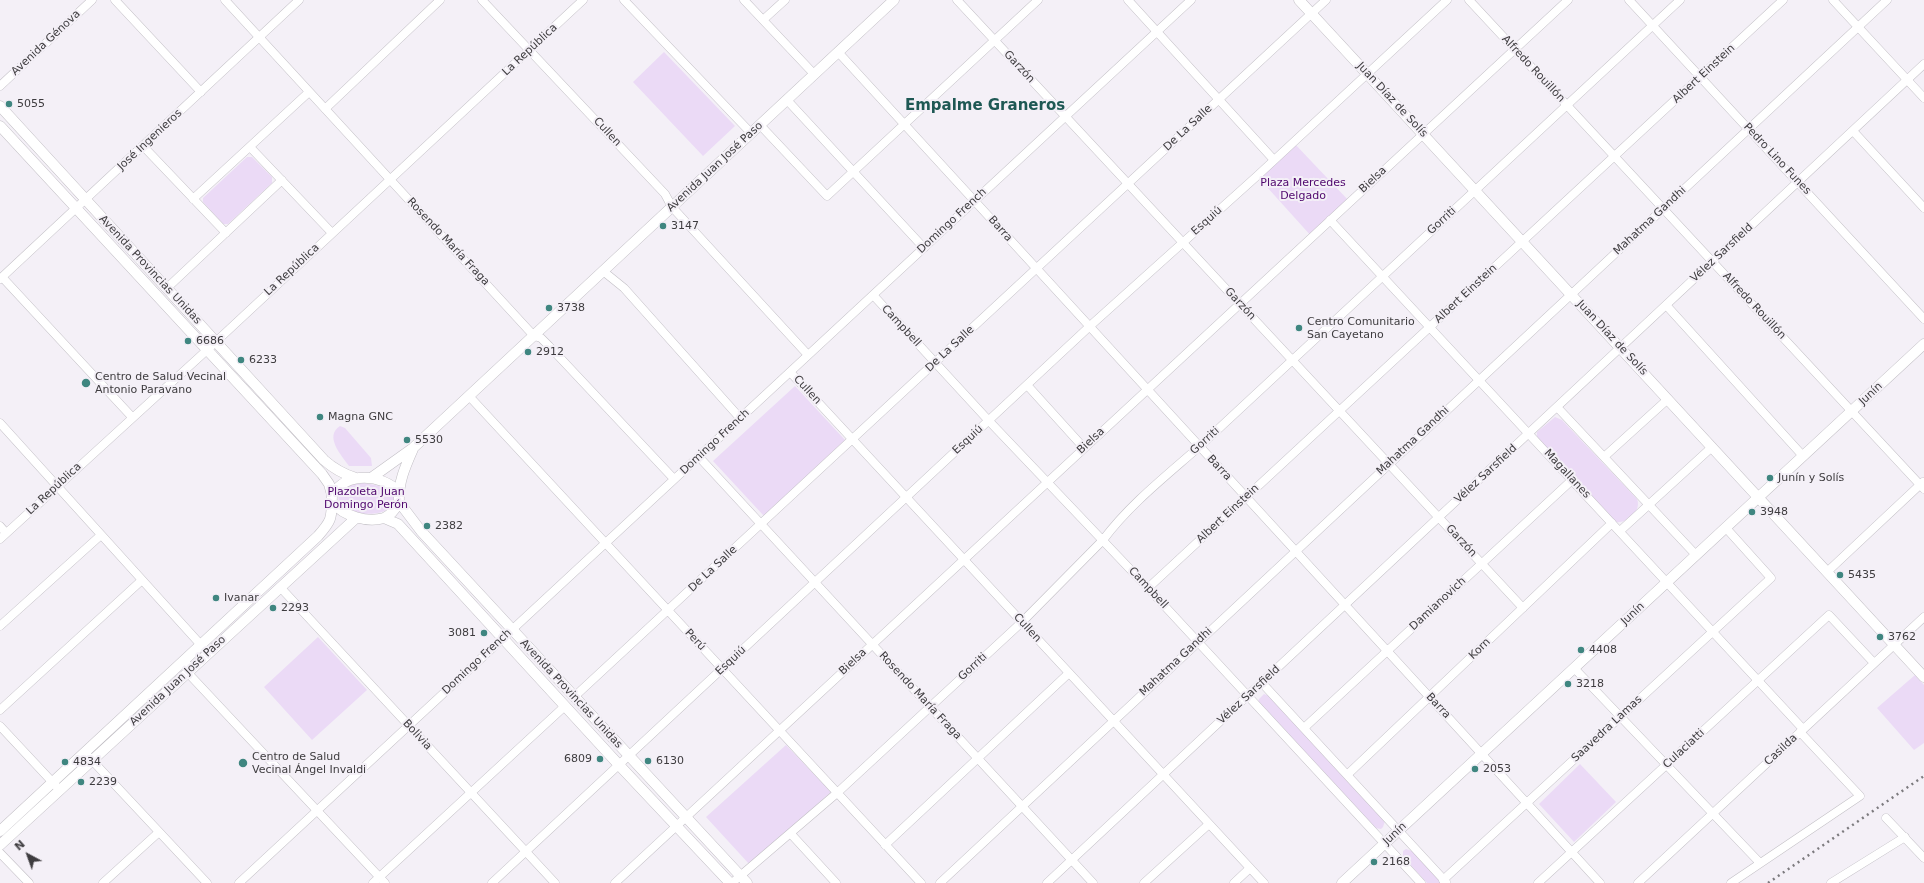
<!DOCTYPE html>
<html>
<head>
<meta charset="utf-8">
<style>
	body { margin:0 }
	#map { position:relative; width:1924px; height:883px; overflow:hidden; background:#f4f0f7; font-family:"DejaVu Sans",sans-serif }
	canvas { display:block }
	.north { position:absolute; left:8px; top:835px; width:40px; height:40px; -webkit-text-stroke:3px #f4f0f7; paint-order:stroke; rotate:319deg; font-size:11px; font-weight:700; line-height:16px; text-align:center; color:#3e3c3f }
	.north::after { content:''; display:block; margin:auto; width:14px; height:18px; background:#3e3c3f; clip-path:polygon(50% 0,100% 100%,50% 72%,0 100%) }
</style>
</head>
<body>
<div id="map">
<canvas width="1924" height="883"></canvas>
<div class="north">N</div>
</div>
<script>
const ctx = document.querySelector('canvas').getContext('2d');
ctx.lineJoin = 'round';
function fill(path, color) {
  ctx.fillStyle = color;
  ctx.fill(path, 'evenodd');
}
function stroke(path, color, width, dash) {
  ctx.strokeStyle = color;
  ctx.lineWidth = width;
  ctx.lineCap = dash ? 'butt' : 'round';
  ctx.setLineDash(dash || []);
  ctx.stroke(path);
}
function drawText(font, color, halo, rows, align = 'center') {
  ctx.font = font + ' "DejaVu Sans",sans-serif';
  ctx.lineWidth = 4;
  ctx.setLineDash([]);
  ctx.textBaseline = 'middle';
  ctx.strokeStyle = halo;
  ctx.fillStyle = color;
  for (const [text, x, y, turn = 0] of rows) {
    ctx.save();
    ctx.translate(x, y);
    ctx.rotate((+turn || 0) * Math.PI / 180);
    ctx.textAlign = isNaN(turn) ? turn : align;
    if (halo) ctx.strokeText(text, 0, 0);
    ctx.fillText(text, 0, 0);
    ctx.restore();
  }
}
const green = new Path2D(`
	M664 52 735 126 703 156 633 82Z
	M1293 142 1350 202 1312 237 1257 176Z
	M247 157H252L272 177V183L228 224H223L203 202V198Z
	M795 386 845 440 764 516 713 461Z
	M1555 417 1562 420 1637 499C1642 511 1627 524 1615 522L1537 437V432Z
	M340 426 345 428 371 458 372 466H349C341 455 324 436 340 426Z
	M364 483C376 485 385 486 394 494 396 518 360 517 345 508 334 500 338 491 349 485 353 483 360 484 364 483Z
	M318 637 367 690 312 740 264 687Z
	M1915 675 1924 685V743L1914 750 1877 708Z
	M1264 694 1271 697 1385 821 1383 827 1381 829 1375 828 1258 702 1259 699Z
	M786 745 831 792 750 865 706 817Z
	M1580 764 1616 802 1574 842 1539 804Z
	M1406 849 1412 851 1443 883H1427L1403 857V851Z`);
const minor = new Path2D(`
	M115 0 201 92
	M225 0 534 336 541 338 549 346 674 479
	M482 0 665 194 672 207 808 355
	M624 0 751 133
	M744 0 814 74
	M957 0 1523 608
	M1128 0 1274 160
	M1469 0 1924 489
	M1629 0 1924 319
	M1833 0 1924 98
	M763 20 785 0
	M838 52 1600 883
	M0 86 92 0
	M787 100 924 248
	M325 109 440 0
	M760 125 827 196 1038 0
	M1853 131 1924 208
	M143 146 226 233
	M250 147 332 233
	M193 199 309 92
	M1330 220 1803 729
	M603 271 624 288 740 418
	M2 277 132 417
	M0 279 299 0
	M167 288 282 180
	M873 295 989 421 1148 588 1421 883
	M1666 305 1803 456
	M790 372 1264 883
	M1027 385 1084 448
	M469 396 921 883
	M1557 407 1696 555
	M0 423 201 645
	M699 457 1093 883
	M1604 457 1668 399
	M0 526 6 533
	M1620 531 1712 447
	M0 539 207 350 583 0
	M1827 572 1923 482
	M280 587 555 883
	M1148 588 1783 0
	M0 626 101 535
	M184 661 188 665 187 672 385 883
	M1574 668 1760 863
	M1262 683 1446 882
	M574 697 1326 0
	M0 710 142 580
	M0 726 57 787
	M1304 728 1572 480
	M88 756 207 883
	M1347 775 1612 523
	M1886 818 1924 858
	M791 834 836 883
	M885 845 1069 673
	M0 853 29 883
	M1443 880 1771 578 1726 528
	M103 883 159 832
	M239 883 1191 0
	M373 883 565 706
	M492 883 1090 326 1257 176 1447 0
	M615 883 1568 0
	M732 883 837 793 1022 622 1103 540C1130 504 1166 476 1200 446L1680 0
	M940 883 1887 0
	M1047 883 1924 64
	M1144 883 1209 824
	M1234 883 1250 868
	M1538 883 1829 615 1874 663
	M1638 883 1924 617
	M1731 883 1860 796 1800 732
	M1831 883 1905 837`);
const major = new Path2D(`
	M1299 0 1924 677
	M0 106 324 460C334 469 343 474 356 478
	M0 126 322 474 329 484 332 495
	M371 478 413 448 894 0
	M399 502 421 531 747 883
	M333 503C344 516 367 523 384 518 391 515 396 508 399 502 398 483 405 467 413 449
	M384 518 398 524 619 765 730 883
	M0 831 318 536C334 518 331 517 332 495 347 471 381 474 399 492
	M0 845 356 518
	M1342 883 1924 344`);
const rail = new Path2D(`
	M1768 883 1924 776`);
const markers = [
	[9,104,4,"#3f8680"],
	[663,226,4,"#3f8680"],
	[549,308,4,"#3f8680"],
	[1299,328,4,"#3f8680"],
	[188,341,4,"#3f8680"],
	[528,352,4,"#3f8680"],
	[241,360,4,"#3f8680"],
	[86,383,5,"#3f8680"],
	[320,417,4,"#3f8680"],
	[407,440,4,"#3f8680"],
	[1770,478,4,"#3f8680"],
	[1752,512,4,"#3f8680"],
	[427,526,4,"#3f8680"],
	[1840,575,4,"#3f8680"],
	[216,598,4,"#3f8680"],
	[273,608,4,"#3f8680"],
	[484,633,4,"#3f8680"],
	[1880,637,4,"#3f8680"],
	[1581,650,4,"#3f8680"],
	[1568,684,4,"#3f8680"],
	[600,759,4,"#3f8680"],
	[648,761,4,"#3f8680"],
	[65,762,4,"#3f8680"],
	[243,763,5,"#3f8680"],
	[1475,769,4,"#3f8680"],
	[81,782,4,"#3f8680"],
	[1374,862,4,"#3f8680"]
];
const streetNames = [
	["Avenida Génova",46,43,-43],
	["La República",530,50,-43],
	["Garzón",1019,67,47],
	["Alfredo Rouillón",1533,69,47],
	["Albert Einstein",1704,74,-43],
	["Juan Díaz de Solís",1392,100,47],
	["De La Salle",1188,128,-43],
	["Cullen",607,132,47],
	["José Ingenieros",150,140,-43],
	["Pedro Lino Funes",1777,159,47],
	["Avenida Juan José Paso",715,167,-43],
	["Bielsa",1373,180,-43],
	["Domingo French",952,221,-43],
	["Esquiú",1207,221,-42],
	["Gorriti",1442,221,-43],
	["Mahatma Gandhi",1650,221,-43],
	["Barra",1000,229,48],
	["Rosendo María Fraga",448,242,47],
	["Vélez Sarsfield",1722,253,-43],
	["Avenida Provincias Unidas",150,270,47],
	["La República",292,270,-43],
	["Albert Einstein",1466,294,-43],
	["Garzón",1240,304,47],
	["Alfredo Rouillón",1754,306,47],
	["Campbell",901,326,47],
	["Juan Díaz de Solís",1612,338,47],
	["De La Salle",950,349,-43],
	["Cullen",807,390,47],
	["Junín",1871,394,-43],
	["Esquiú",968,440,-43],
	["Bielsa",1091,441,-43],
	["Gorriti",1205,441,-42],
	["Mahatma Gandhi",1413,441,-43],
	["Domingo French",715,442,-43],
	["Barra",1219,468,47],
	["Vélez Sarsfield",1486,474,-43],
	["Magallanes",1567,474,47],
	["La República",54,489,-43],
	["Albert Einstein",1228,514,-43],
	["Garzón",1461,541,47],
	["De La Salle",713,569,-43],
	["Campbell",1148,588,47],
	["Damianovich",1438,604,-43],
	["Junín",1633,614,-43],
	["Cullen",1027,628,47],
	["Perú",695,640,47],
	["Korn",1480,649,-44],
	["Esquiú",731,661,-43],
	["Domingo French",477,662,-43],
	["Bielsa",853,662,-43],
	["Mahatma Gandhi",1176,662,-43],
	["Gorriti",973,667,-43],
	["Avenida Juan José Paso",178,681,-43],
	["Avenida Provincias Unidas",571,694,47],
	["Vélez Sarsfield",1249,695,-43],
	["Rosendo María Fraga",920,696,47],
	["Barra",1438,706,47],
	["Saavedra Lamas",1607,729,-43],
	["Bolivia",417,735,47],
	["Culaciatti",1684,749,-43],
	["Casilda",1781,750,-43],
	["Junín",1395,834,-43]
];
const poiNames = [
	["5055",17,104],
	["3147",671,226],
	["3738",557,308],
	["Centro Comunitario",1307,322],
	["San Cayetano",1307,335],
	["6686",196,341],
	["2912",536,352],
	["6233",249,360],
	["Centro de Salud Vecinal",95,377],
	["Antonio Paravano",95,390],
	["Magna GNC",328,417],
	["5530",415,440],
	["Junín y Solís",1778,478],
	["3948",1760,512],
	["2382",435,526],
	["5435",1848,575],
	["Ivanar",224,598],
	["2293",281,608],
	["3081",476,633,"right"],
	["3762",1888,637],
	["4408",1589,650],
	["3218",1576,684],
	["Centro de Salud",252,757],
	["Vecinal Ángel Invaldi",252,770],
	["6809",592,759,"right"],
	["6130",656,761],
	["4834",73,762],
	["2053",1483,769],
	["2239",89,782],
	["2168",1382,862]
];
const parkNames = [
	["Plaza Mercedes",1303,183],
	["Delgado",1303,196],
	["Plazoleta Juan",366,492],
	["Domingo Perón",366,505]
];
const districtNames = [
	["Empalme Graneros",985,106]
];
fill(green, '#ebdaf6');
stroke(minor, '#c1bec4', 9);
stroke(major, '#c1bec4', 11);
stroke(minor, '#fff', 8);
stroke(major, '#fff', 10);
stroke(rail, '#7c7a7e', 2.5, [2, 4]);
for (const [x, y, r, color] of markers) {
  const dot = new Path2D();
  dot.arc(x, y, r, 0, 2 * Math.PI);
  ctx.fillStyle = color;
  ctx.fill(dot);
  stroke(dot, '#f4f0f7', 1.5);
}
drawText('11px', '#3e3c3f', '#f4f0f7', streetNames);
drawText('11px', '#3e3c3f', '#f4f0f7', poiNames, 'left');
drawText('11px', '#4f066d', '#f4f0f7', parkNames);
drawText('bold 15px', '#1e5854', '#f4f0f7', districtNames);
</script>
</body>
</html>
